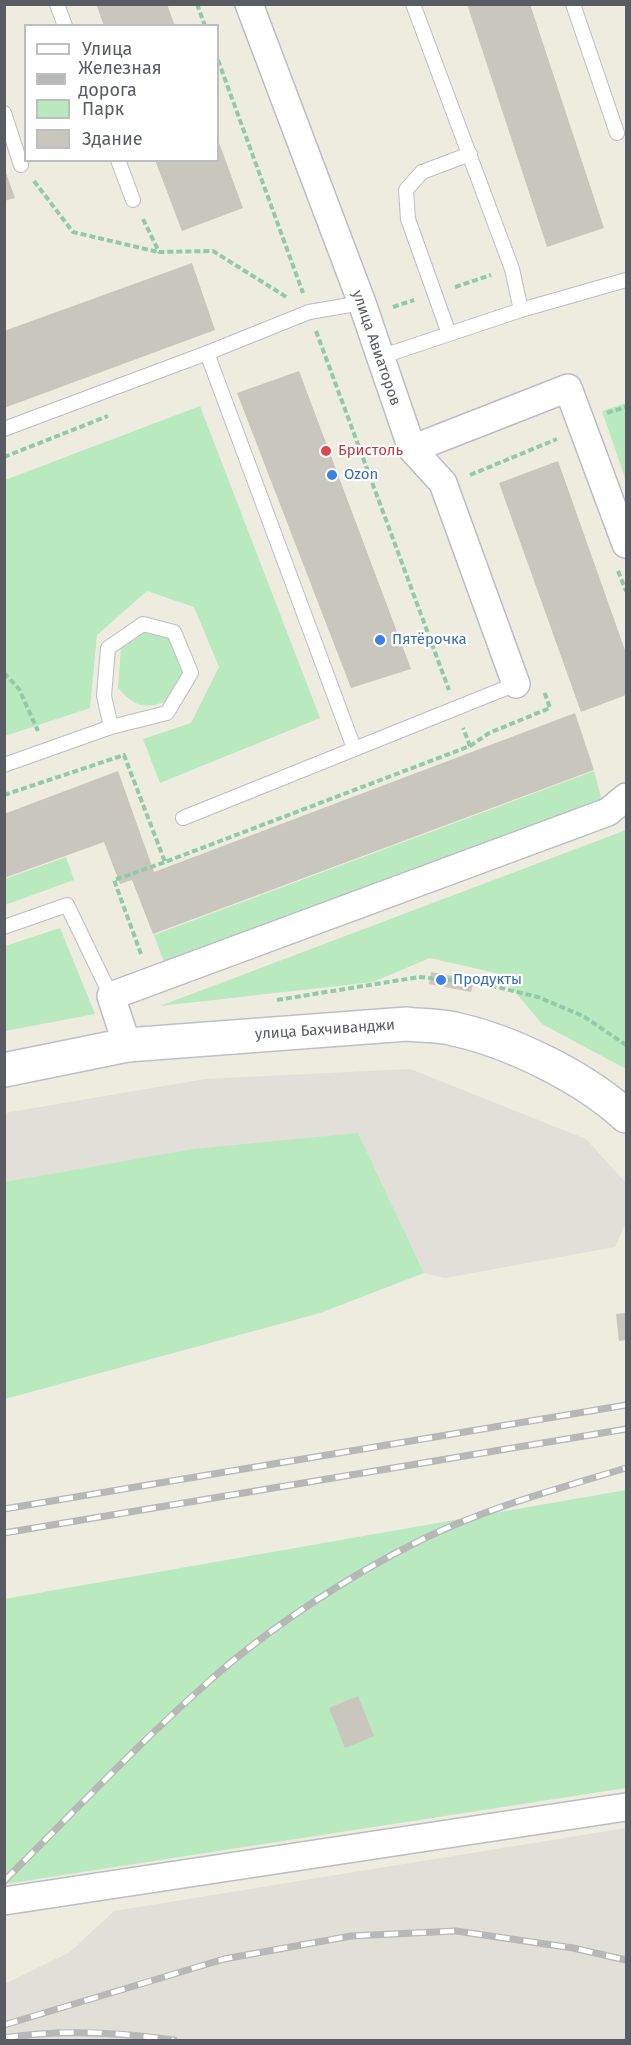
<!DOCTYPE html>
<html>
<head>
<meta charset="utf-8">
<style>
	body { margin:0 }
	#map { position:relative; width:631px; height:2045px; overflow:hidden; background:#eeecdf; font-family:"Fira Sans",sans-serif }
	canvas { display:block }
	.frame { position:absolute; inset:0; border:6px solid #595c63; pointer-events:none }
	.legend { position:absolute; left:24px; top:24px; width:195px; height:138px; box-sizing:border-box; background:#fff; border:2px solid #bdbec1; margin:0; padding:8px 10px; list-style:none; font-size:18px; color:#595c63 }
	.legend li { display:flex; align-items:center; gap:12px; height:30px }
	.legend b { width:30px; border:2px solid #bdbec1 }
</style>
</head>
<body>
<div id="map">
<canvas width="631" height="2045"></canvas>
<div class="frame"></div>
<ul class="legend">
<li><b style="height:8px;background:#fff"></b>Улица</li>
<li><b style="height:8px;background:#b6b7b7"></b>Железная дорога</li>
<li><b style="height:16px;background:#b9e9be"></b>Парк</li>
<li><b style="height:16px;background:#c9c6bd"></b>Здание</li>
</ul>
</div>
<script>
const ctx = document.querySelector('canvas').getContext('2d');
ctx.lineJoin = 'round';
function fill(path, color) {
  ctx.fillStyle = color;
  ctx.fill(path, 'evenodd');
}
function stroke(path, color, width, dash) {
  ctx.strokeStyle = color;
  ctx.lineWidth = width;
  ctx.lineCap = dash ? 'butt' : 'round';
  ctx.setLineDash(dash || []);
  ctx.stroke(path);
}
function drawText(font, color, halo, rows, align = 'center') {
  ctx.font = font + ' "Fira Sans",sans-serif';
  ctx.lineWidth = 4.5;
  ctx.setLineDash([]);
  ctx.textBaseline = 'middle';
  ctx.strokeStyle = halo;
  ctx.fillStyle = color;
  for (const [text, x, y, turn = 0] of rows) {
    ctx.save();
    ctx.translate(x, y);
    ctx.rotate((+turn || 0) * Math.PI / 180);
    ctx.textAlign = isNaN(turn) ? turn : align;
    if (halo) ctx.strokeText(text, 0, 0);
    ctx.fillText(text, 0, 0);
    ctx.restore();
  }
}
const industrial = new Path2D(`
	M410 1069 586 1139 626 1183V1222L615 1247 445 1278 424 1273 358 1133 5 1182V1113L205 1079Z
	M626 1828V2040H5V1984L70 1952 114 1911Z`);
const green = new Path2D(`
	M626 403V481L602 411Z
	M200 406 320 718 160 783 143 739 191 723 219 667 194 607 147 591 97 635 90 708 5 736V480Z
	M152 624 175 631 190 667 170 701C143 708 137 709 118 688L121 646Z
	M594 771 604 808 167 970 154 935Z
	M626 830V1069L542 1024 500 974 430 958 373 982 160 1006Z
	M66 857 74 880 5 905V879Z
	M60 928 95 1014 5 1031V946Z
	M358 1133 424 1273 320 1313 5 1399V1182L194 1149Z
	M626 1490V1788L5 1884 4 1599Z`);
const building = new Path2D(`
	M96 4H167L175 26H104Z
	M467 4H530L604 228 547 247Z
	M218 140 243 208 182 231 155 160H218Z
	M4 167 15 198 4 201Z
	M192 263 215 330 4 408V331Z
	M299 371 411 669 351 688 237 393Z
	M558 461 626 653V695L581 712 499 483Z
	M575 713 594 770 153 934 132 880 120 884 104 842 4 878V814L118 771 154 872Z
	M431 972 474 980 471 992 429 984Z
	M626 1313V1340L619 1341 616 1314Z
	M358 1696 374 1736 345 1748 329 1708Z`);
const path = new Path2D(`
	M197 4 205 26
	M218 60 303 293
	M34 181 73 232 158 252
	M143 219 159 252 213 251 288 298
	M455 287 491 275
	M393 307 414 300
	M316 331 449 690
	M607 413 626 407
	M4 457 108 416
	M470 475 557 439
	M618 571 626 591
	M4 673 19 689 38 731
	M470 746 489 733 550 708 544 691
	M4 795 124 755 165 862 470 746 463 728
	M141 954 114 880 165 862
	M277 1000 419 977 481 983 538 997 583 1016 626 1045`);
const lane = new Path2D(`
	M57 4 65 26
	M573 4 617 133
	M4 113 21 165
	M118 160 133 200
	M521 310 626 280
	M449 334 408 219 406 190 422 172 470 154
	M207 353 354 748
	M380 357 521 310 512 269 413 4
	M4 429 207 353 309 312 362 303
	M4 765 111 727 167 713 191 673 174 632 143 624 108 648 104 696 111 727
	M183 818 516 684
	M4 927 67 905 111 996`);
const street = new Path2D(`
	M249 4 362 303 412 449 443 483 516 684
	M412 449 568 388 626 544
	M127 1045 111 996 608 812 626 797
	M4 1901 626 1807`);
const secondary = new Path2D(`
	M4 1070 127 1045 407 1024C423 1026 439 1025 454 1029 510 1041 584 1077 626 1116`);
const rail = new Path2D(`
	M4 1509 626 1405
	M4 1533 626 1429
	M4 1881C71 1815 136 1746 206 1684 264 1631 350 1575 421 1540 486 1508 557 1489 626 1468
	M4 2025 224 1959 351 1936 456 1931 573 1948 626 1960
	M4 2038C61 2029 117 2032 174 2040`);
const markers = [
	[326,451,6,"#e0444e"],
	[332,475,6,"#3f7fe0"],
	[380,640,6,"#3f7fe0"],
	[441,980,6,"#3f7fe0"]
];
const streetNames = [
	["улица Авиаторов",376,348,71],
	["улица Бахчиванджи",325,1030,-4]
];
const healthNames = [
	["Бристоль",338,451]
];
const shopNames = [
	["Ozon",344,475],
	["Пятёрочка",392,640],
	["Продукты",453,980]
];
fill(industrial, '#e1dfd7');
fill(green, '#b9e9be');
fill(building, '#c9c6bd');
stroke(lane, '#bbbdc3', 16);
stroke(street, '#bbbdc3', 30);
stroke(secondary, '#bdbfc8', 36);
stroke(path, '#91caa8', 4, [6, 3]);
stroke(lane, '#fff', 14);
stroke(street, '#fff', 27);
stroke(secondary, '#fff', 33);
stroke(rail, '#b6b7b7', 7);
stroke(rail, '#fff', 4.5, [14]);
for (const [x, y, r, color] of markers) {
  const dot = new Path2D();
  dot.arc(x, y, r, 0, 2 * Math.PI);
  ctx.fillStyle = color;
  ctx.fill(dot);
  stroke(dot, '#fff', 2);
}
drawText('15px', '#595c63', '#fff', streetNames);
drawText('15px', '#be3a42', '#fff', healthNames, 'left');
drawText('15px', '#366cbe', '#fff', shopNames, 'left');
</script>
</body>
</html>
